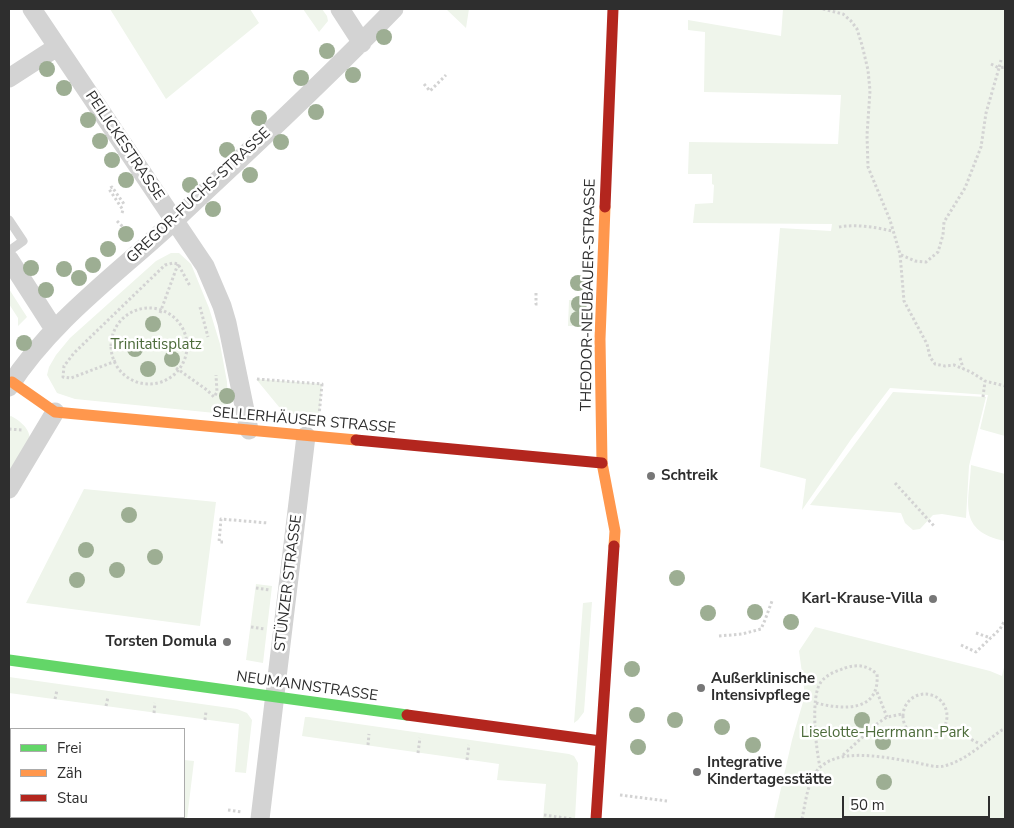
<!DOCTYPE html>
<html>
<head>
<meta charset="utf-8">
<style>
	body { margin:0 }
	#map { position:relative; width:1014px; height:828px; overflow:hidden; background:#fff; font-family:"Nunito Sans",sans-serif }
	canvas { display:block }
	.frame { position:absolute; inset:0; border:10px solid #2e2e2e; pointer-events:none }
	.legend { position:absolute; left:10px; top:728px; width:175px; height:90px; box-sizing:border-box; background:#fff; border:1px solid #ababab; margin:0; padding:6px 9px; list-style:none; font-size:15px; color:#2e2e2e }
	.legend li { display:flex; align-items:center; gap:10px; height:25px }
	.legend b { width:25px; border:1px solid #ababab }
	.scale { position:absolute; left:842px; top:796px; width:148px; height:22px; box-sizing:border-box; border:2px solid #2e2e2e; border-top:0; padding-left:6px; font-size:15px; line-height:18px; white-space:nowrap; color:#2e2e2e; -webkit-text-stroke:4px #fff; paint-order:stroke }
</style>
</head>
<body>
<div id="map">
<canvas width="1014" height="828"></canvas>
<div class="frame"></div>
<ul class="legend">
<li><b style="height:6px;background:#63d668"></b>Frei</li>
<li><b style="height:6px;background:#ff974d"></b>Zäh</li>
<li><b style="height:6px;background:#b3261e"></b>Stau</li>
</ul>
<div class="scale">50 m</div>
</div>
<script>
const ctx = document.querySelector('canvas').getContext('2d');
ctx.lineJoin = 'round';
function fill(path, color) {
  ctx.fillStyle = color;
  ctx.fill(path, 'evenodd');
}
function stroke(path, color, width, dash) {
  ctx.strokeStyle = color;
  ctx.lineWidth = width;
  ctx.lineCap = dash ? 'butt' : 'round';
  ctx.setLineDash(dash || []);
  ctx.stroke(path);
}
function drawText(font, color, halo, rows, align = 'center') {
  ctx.font = font + ' "Nunito Sans",sans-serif';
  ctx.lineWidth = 5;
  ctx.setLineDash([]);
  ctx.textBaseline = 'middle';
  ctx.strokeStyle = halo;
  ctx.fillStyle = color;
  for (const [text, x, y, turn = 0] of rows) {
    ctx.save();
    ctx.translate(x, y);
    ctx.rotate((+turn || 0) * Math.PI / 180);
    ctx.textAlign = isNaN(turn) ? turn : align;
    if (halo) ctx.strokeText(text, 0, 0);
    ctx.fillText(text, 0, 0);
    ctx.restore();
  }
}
const green = new Path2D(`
	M110 9H250L259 23 166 99Z
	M303 9H322L327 16 328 21 319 32Z
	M446 9H469L466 28Z
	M783 9H1005V436L980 429 988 395 890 388 852 438 802 510 806 479 760 467 780 228 831 231 832 224 693 223 695 204 713 203 714 185 712 184V174H688L689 142 838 144 841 95 704 92 705 32 688 30V20L781 36Z
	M171 253H179L191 264 209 308 220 344 227 382 228 403 215 413 75 399 57 393 47 375 49 367 56 355 70 338 156 261Z
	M9 289 27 317 18 326V318L9 304Z
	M569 300H584V326H568Z
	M256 379 322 384 319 417 284 413Z
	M893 392 986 397 969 466 966 518 942 514 933 515 920 529 913 530 905 523 901 513 810 505Z
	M11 416C46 435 24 455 9 480V417Z
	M971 465 1005 474V541C957 531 969 503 971 465Z
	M84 489 216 502 200 626 26 603Z
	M256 584 272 586 263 663 246 660Z
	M592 602 584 712 578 720 574 723 583 603Z
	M815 627 990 671 1002 676 1005 663V819H774L792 740 805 695 799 651Z
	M9 677 237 709 247 713 252 720 246 773 235 772 239 724 9 693Z
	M305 717H309L569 754 574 756 578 763 575 819H543L546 784 497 780 499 764 302 736Z
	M9 735H11V817H184V760L194 761 187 819H9Z`);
const path = new Path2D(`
	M823 9 843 14 851 21 857 29 862 45 868 70 870 91 867 135 868 167 890 220 900 254 904 301 927 344 930 357 935 364 945 366 954 365 971 372 985 381 1005 386
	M991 64 999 68 1001 60
	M424 84 430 91 446 75
	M122 213 123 210 109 189 112 187 124 204
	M117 221 124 228
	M839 227C856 224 875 227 892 231
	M901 255 915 261 926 262 938 252 943 235 944 222 965 188 981 147 986 113 999 68 1005 67
	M536 293V304H539
	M200 307 208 337
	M111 346a38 38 0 1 1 76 0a38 38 0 1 1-76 0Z
	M160 313 178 264
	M960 358 963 368
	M116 361 71 378 63 377 64 366 74 353 165 265 173 263 178 264 190 286
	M176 368 207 390 214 397 217 392 216 375
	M257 379 322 384 319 416
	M983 397 985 381
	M9 429 22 430
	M895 483 934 526
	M223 542H219L221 519 268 523
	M256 588 270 590
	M251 627 265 629
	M976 633 991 638
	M719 636 742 634 761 629 765 620 772 601
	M961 645 976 652 1000 629 1005 620
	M877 692 887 717
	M903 716a22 22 0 1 1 44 0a22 22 0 1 1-44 0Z
	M55 699 57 690
	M816 703C844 710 880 712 877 674 867 665 857 664 845 668 837 671 827 674 821 682 810 696 816 749 820 767
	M106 706 108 697
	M154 713 155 703
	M205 720 206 711
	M944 727 957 732 980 744
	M368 745 369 734
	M418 753 420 738
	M843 755 878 723 887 717 902 714
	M467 760 469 745
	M620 795 667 801
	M228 810 242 812
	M544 815 573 819
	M802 819C805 805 807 787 814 775 832 744 886 758 914 762 923 764 936 768 944 766 967 760 983 743 1002 730L1005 729`);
const lane = new Path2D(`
	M9 220 23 241 9 251`);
const street = new Path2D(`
	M32 9 205 266 222 306 227 323 249 430
	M340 9 362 43
	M9 78 57 47
	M9 259 54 329
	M9 387C51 321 117 274 174 221 248 152 323 82 394 9
	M9 489 55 412
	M260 819 306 436`);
const fast = new Path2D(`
	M9 660 407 715`);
const slow = new Path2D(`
	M605 207 600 339 602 463 615 531 614 546
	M12 382 55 412 356 440`);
const jam = new Path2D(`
	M605 207 613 9
	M356 440 602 463
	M407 715 601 741
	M596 819 614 546`);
const trees = [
	[384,37],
	[327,51],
	[47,69],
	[353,75],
	[301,78],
	[64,88],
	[316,112],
	[259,118],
	[88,120],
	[100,141],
	[281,142],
	[227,150],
	[112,160],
	[250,175],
	[126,180],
	[190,185],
	[213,209],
	[126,234],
	[108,249],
	[93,265],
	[31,268],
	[64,269],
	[79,278],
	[578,283],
	[46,290],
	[579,304],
	[578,319],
	[153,324],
	[24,343],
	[135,349],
	[172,359],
	[148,369],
	[227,396],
	[129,515],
	[86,550],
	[155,557],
	[117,570],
	[677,578],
	[77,580],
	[755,612],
	[708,613],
	[791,622],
	[632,669],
	[637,715],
	[675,720],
	[862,720],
	[722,727],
	[883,742],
	[753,745],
	[638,747],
	[884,782]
];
const markers = [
	[651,476,5,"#777"],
	[933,599,5,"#777"],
	[227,642,5,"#777"],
	[701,688,5,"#777"],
	[697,772,5,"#777"]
];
const streetNames = [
	["PEILICKESTRASSE",124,146,56],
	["GREGOR-FUCHS-STRASSE",199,196,-43],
	["THEODOR-NEUBAUER-STRASSE",589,295,-89],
	["SELLERHÄUSER STRASSE",304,421,5],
	["STÜNZER STRASSE",289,583,-83],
	["NEUMANNSTRASSE",307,687,8]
];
const parkNames = [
	["Trinitatisplatz",156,345],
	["Liselotte-Herrmann-Park",885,733]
];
const poiNames = [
	["Schtreik",661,476],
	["Karl-Krause-Villa",923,599,"right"],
	["Torsten Domula",217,642,"right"],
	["Außerklinische",711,679],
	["Intensivpflege",711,696],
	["Integrative",707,763],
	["Kindertagesstätte",707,780]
];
fill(green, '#eff5eb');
stroke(path, '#d3d3d3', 3, [2.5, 2.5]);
stroke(lane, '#d3d3d3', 9);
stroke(street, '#d3d3d3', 19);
stroke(fast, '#63d668', 11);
stroke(slow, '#ff974d', 11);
stroke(jam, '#b3261e', 11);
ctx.fillStyle = '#9dae93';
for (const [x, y] of trees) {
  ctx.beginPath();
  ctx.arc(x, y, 8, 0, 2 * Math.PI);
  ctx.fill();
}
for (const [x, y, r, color] of markers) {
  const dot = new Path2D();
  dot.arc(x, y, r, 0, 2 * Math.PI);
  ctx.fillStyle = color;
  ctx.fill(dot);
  stroke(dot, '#fff', 2);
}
drawText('15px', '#2e2e2e', '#fff', streetNames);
drawText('15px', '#4c6b3a', '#fff', parkNames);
drawText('bold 15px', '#2e2e2e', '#fff', poiNames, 'left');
</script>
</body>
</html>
